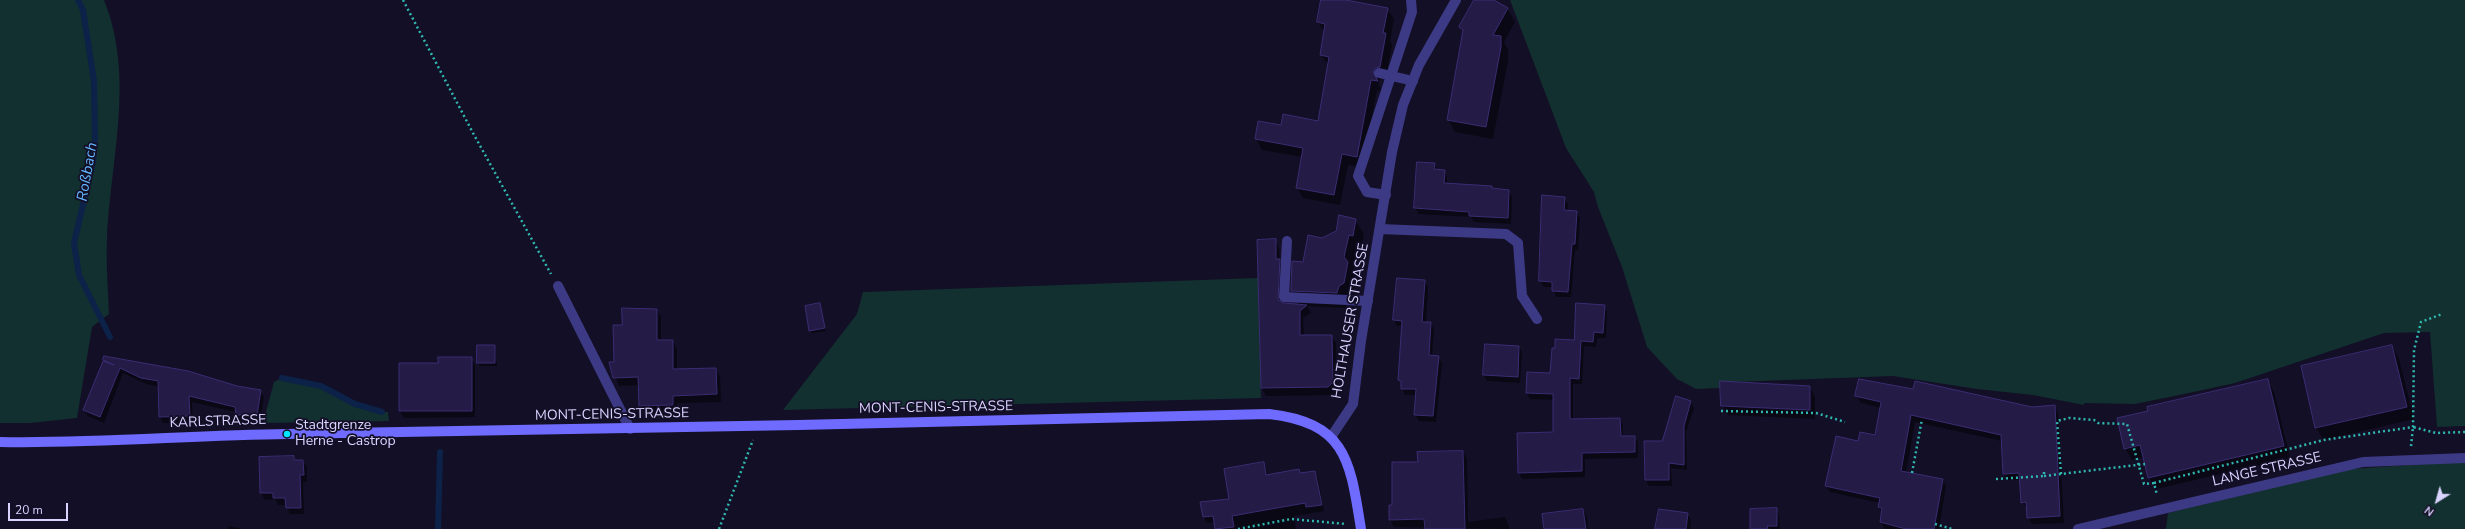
<!DOCTYPE html>
<html>
<head>
<meta charset="utf-8">
<style>
	body { margin:0 }
	#map { position:relative; width:2465px; height:529px; overflow:hidden; background:#130f26; font-family:"Nunito Sans",sans-serif }
	canvas { display:block }
	.north { position:absolute; left:2417px; top:481px; width:40px; height:40px; -webkit-text-stroke:3px #130f26; paint-order:stroke; rotate:217deg; font-size:11px; font-weight:700; line-height:16px; text-align:center; color:#d9d4ff }
	.north::after { content:''; display:block; margin:auto; width:14px; height:18px; background:#d9d4ff; clip-path:polygon(50% 0,100% 100%,50% 72%,0 100%) }
	.scale { position:absolute; left:8px; top:503px; width:60px; height:18px; box-sizing:border-box; border:2px solid #d9d4ff; border-top:0; padding-left:5px; font-size:12px; line-height:14px; white-space:nowrap; color:#d9d4ff; -webkit-text-stroke:3px #130f26; paint-order:stroke }
</style>
</head>
<body>
<div id="map">
<canvas width="2465" height="529"></canvas>
<div class="north">N</div>
<div class="scale">20 m</div>
</div>
<script>
const ctx = document.querySelector('canvas').getContext('2d');
ctx.lineJoin = 'round';
function fill(path, color) {
  ctx.fillStyle = color;
  ctx.fill(path, 'evenodd');
}
function stroke(path, color, width, dash) {
  ctx.strokeStyle = color;
  ctx.lineWidth = width;
  ctx.lineCap = dash ? 'butt' : 'round';
  ctx.setLineDash(dash || []);
  ctx.stroke(path);
}
function drawText(font, color, halo, rows, align = 'center') {
  ctx.font = font + ' "Nunito Sans",sans-serif';
  ctx.lineWidth = 3.5;
  ctx.setLineDash([]);
  ctx.textBaseline = 'middle';
  ctx.strokeStyle = halo;
  ctx.fillStyle = color;
  for (const [text, x, y, turn = 0] of rows) {
    ctx.save();
    ctx.translate(x, y);
    ctx.rotate((+turn || 0) * Math.PI / 180);
    ctx.textAlign = isNaN(turn) ? turn : align;
    if (halo) ctx.strokeText(text, 0, 0);
    ctx.fillText(text, 0, 0);
    ctx.restore();
  }
}
const green = new Path2D(`
	M0 0H104C135 77 111 158 107 238 106 263 108 289 109 314L92 327 77 418 30 423H0Z
	M1510 0H2465V426L2437 427 2430 332 2384 333 2235 383 2203 390 2135 404 2084 403V405L2033 395 1977 389 1893 376 1732 382 1720 388 1696 389 1677 379 1647 347 1622 267 1598 207 1594 192 1566 148Z
	M1258 278 1261 398 783 410 857 314 863 292Z
	M280 379C294 381 309 384 322 388 345 397 363 413 388 412L389 421 263 423 274 382Z
	M2439 463H2465V529H2166L2168 513 2350 469Z`);
const shadow = new Path2D(`
	M1331 0 1387 9 1394 19 1390 41 1392 45 1386 77 1381 79 1378 83 1382 91 1377 90 1363 167 1348 165 1340 205 1303 198 1297 187 1302 157 1262 150 1256 139 1282 127 1318 122 1329 66 1321 55 1325 33 1318 22Z
	M1475 0H1492L1507 8 1515 22 1504 42 1508 50V61L1493 139 1455 132 1448 119 1463 33 1460 27Z
	M1434 164 1438 170 1444 171 1447 177V184L1492 187 1493 190 1509 191 1512 197 1511 224 1474 222 1471 217 1419 214 1415 208Z
	M1564 198 1568 204 1567 212H1577L1580 218 1578 250H1575L1571 297H1556L1553 287H1544L1540 281Z
	M1355 220 1364 234 1361 250H1358L1353 272 1356 278 1352 298 1347 301 1346 308 1307 306 1311 313 1303 318 1304 336H1331L1336 343 1337 390 1332 395 1266 396 1262 388 1258 241 1275 240 1279 248 1280 262 1283 268 1282 304 1300 305 1292 291 1304 263 1322 239Z
	M1424 281 1428 287 1426 323H1430L1434 329 1432 356 1438 357 1442 363 1436 422 1419 421 1415 415 1416 395H1405L1402 388 1400 380 1403 326H1397L1394 320Z
	M820 304 826 331 812 333 810 330Z
	M1604 306 1607 312 1606 338H1597L1596 347 1584 346 1582 384H1573V420L1620 419 1623 425V437H1634L1638 442V458L1585 459V477L1522 479 1519 473 1554 433V400L1530 399 1527 393 1551 374Z
	M656 310 661 317V341H673L677 349V370L715 369 720 376 721 402 677 403V412L645 413 640 406V385L619 386 610 363H615L623 326Z
	M495 346 497 366H480L478 363Z
	M2392 346 2399 359 2414 419 2324 440 2316 428Z
	M1519 347 1522 352 1520 383 1487 381 1484 375Z
	M471 358 475 365V417L404 418 400 411V364H439Z
	M104 359 260 391 264 397 260 421H240L236 412 192 402 193 422 163 423 160 417 159 387 146 384 123 373 104 423 88 416 84 410 106 363Z
	M2267 380 2274 392 2290 458 2156 489 2149 477 2144 457 2132 460 2125 448 2150 412Z
	M1810 387 1815 397V419L1728 415 1722 406Z
	M1914 390 2032 408 2054 406 2058 413 2064 523 2032 524 2028 517V509L2022 503 2021 480H2008L2004 473 2002 441 1915 422 1906 473 1942 479 1946 486 1939 529H1885L1881 522 1882 513 1879 507 1880 503 1830 492 1826 485 1859 442 1876 436 1881 408 1861 403 1857 396Z
	M1676 397 1691 402 1694 408 1686 432 1687 470 1671 468 1672 486H1649L1646 480 1645 442H1663Z
	M1463 452 1467 459 1468 522 1505 517 1510 529 1394 527 1390 520 1393 506 1419 463Z
	M294 457 296 461H303L307 468V482H303L304 514H290L286 505H278L275 499 265 500 261 493Z
	M1264 463 1268 476 1299 471 1301 474 1315 472 1318 478 1324 511 1294 516 1296 529H1216L1215 522 1207 523 1204 517 1202 503 1230 499Z
	M1776 509 1779 514 1780 529H1751Z
	M1583 510 1587 517 1588 529H1545Z
	M1688 514 1691 521 1690 529H1656Z
	M229 526 242 529H228Z`);
const stream = new Path2D(`
	M78 0 83 10 94 81 95 140 93 162 74 243 79 275 110 337
	M282 378 321 386 355 404 382 412
	M438 529 440 452`);
const building = new Path2D(`
	M1321 0H1346L1388 8 1383 33H1386L1380 67 1375 68 1373 72 1378 81 1371 80 1357 157 1342 154 1334 195 1296 188 1303 148 1255 139 1258 121 1281 125 1283 114 1318 121 1329 57 1320 55 1325 24 1317 22Z
	M1474 0H1494L1508 8 1493 35 1501 36V47L1486 127 1447 120 1463 30 1459 27Z
	M1417 162 1435 163 1434 169 1445 170 1444 183 1492 186V188L1509 190 1508 218 1469 216V212L1414 208Z
	M1542 195 1565 197 1564 210 1577 211 1575 244H1572L1568 292 1552 291V282L1539 281Z
	M1339 215 1356 219 1353 236 1349 235 1344 257 1348 262 1344 283 1339 286 1337 293 1291 291 1292 261 1303 262 1308 235 1322 238 1336 231Z
	M1276 239V259H1280L1278 300 1284 303 1307 305 1300 311V335H1332L1333 382 1328 387 1261 388 1257 240Z
	M1397 278 1425 280 1422 322H1431L1429 355 1439 356 1433 416 1414 415 1416 389H1401V381L1398 380 1402 321 1393 320Z
	M820 303 825 328 809 331 805 306Z
	M1576 303 1605 305 1603 333 1594 332 1593 342 1581 341 1579 379 1570 378V419L1620 418 1621 436H1635V452L1582 453V471L1518 473 1517 433 1553 432V394L1526 393 1527 372 1550 373 1552 348H1555V339L1574 340Z
	M622 308 657 309V340H673V369L716 368 717 394 673 396V405L639 406 638 377 613 378 609 362H614L613 325H622Z
	M1485 344 1519 346 1518 377 1483 375Z
	M477 345H495V363H477Z
	M2392 345 2407 407 2315 428 2301 366Z
	M104 356 188 371 237 386 261 390 257 415H236L235 407 189 396 190 416 159 417 158 381 141 378 120 368 100 417 83 410 103 361 114 365 103 360Z
	M438 357H472V411H399V363H438Z
	M1859 379 1913 389 1915 381 2032 407 2055 405 2060 516 2027 518 2026 502 2021 503 2019 473 2003 474 2001 435 1911 415 1901 471 1943 479 1934 529H1906L1880 522 1882 508 1878 507 1880 498 1825 486 1836 436 1858 441 1860 432 1875 435 1881 402 1855 396Z
	M2268 379 2284 446 2148 478 2140 445 2124 449 2117 418 2148 411 2147 407Z
	M1720 381 1810 386V410L1721 406Z
	M1676 396 1691 401 1684 426V465L1669 463V480H1645L1644 441H1662Z
	M1463 451 1465 529H1425L1424 519 1389 520V505H1392V462H1418L1417 452Z
	M294 456V460H303L304 475H300L301 508H286L285 498H273V493H260L259 457Z
	M1264 462 1266 475 1299 469 1300 473 1315 471 1322 505 1306 507 1305 503 1232 516 1234 527 1215 529 1213 516 1203 517 1200 502 1229 499 1224 469Z
	M1777 508V526H1767L1768 529H1750V509Z
	M1583 509 1586 529H1544L1542 514Z
	M1659 509 1688 513 1686 529H1655Z`);
const path = new Path2D(`
	M403 0 473 133 551 274
	M1721 411 1816 413 1845 422
	M2411 446 2413 427 2436 433 2465 432
	M1912 473 1922 419
	M2061 474 2057 421 2069 418 2094 420 2098 423 2127 424 2144 484 2154 483 2157 495
	M2044 476 2145 464
	M1996 479 2044 476V472
	M2154 483 2324 440 2413 427 2414 350 2421 322 2442 314
	M1935 524 1952 529
	M719 529 753 440
	M1238 529 1291 519 1346 524`);
const lane = new Path2D(`
	M1379 73 1413 81
	M1386 195 1367 192 1358 176 1412 12 1411 0
	M1287 241 1284 297 1368 301
	M558 286 630 429
	M2078 529 2363 462 2465 458`);
const street = new Path2D(`
	M1380 229 1506 234 1518 243 1522 296 1537 319
	M1331 437 1353 404 1361 341 1392 152 1403 105 1419 65 1456 0`);
const secondary = new Path2D(`
	M0 442C96 444 191 435 287 434 614 430 942 422 1269 414 1347 423 1350 461 1361 529`);
const markers = [
	[287,434,4,"#00e5ff"]
];
const streetNames = [
	["HOLTHAUSER STRASSE",1351,321,-80],
	["MONT-CENIS-STRASSE",936,408,-1],
	["MONT-CENIS-STRASSE",612,415,-1],
	["KARLSTRASSE",218,422,-2],
	["LANGE STRASSE",2267,470,-13]
];
const poiNames = [
	["Stadtgrenze",295,426],
	["Herne - Castrop",295,442]
];
const waterNames = [
	["Roßbach",88,172,-80]
];
fill(green, '#12302f');
fill(shadow, '#0007');
stroke(stream, '#0c2248', 6);
fill(building, '#241b47');
stroke(building, '#3b2d73', 1);
stroke(path, '#2fb8b0', 2.5, [2, 3]);
stroke(lane, '#3d3a85', 10);
stroke(street, '#3d3a85', 10);
stroke(secondary, '#6f6bff', 10);
for (const [x, y, r, color] of markers) {
  const dot = new Path2D();
  dot.arc(x, y, r, 0, 2 * Math.PI);
  ctx.fillStyle = color;
  ctx.fill(dot);
  stroke(dot, '#130f26', 1.5);
}
drawText('14px', '#d9d4ff', '#130f26', streetNames);
drawText('14px', '#d9d4ff', '#130f26', poiNames, 'left');
drawText('italic 15px', '#62b6ff', '#130f26', waterNames);
</script>
</body>
</html>
